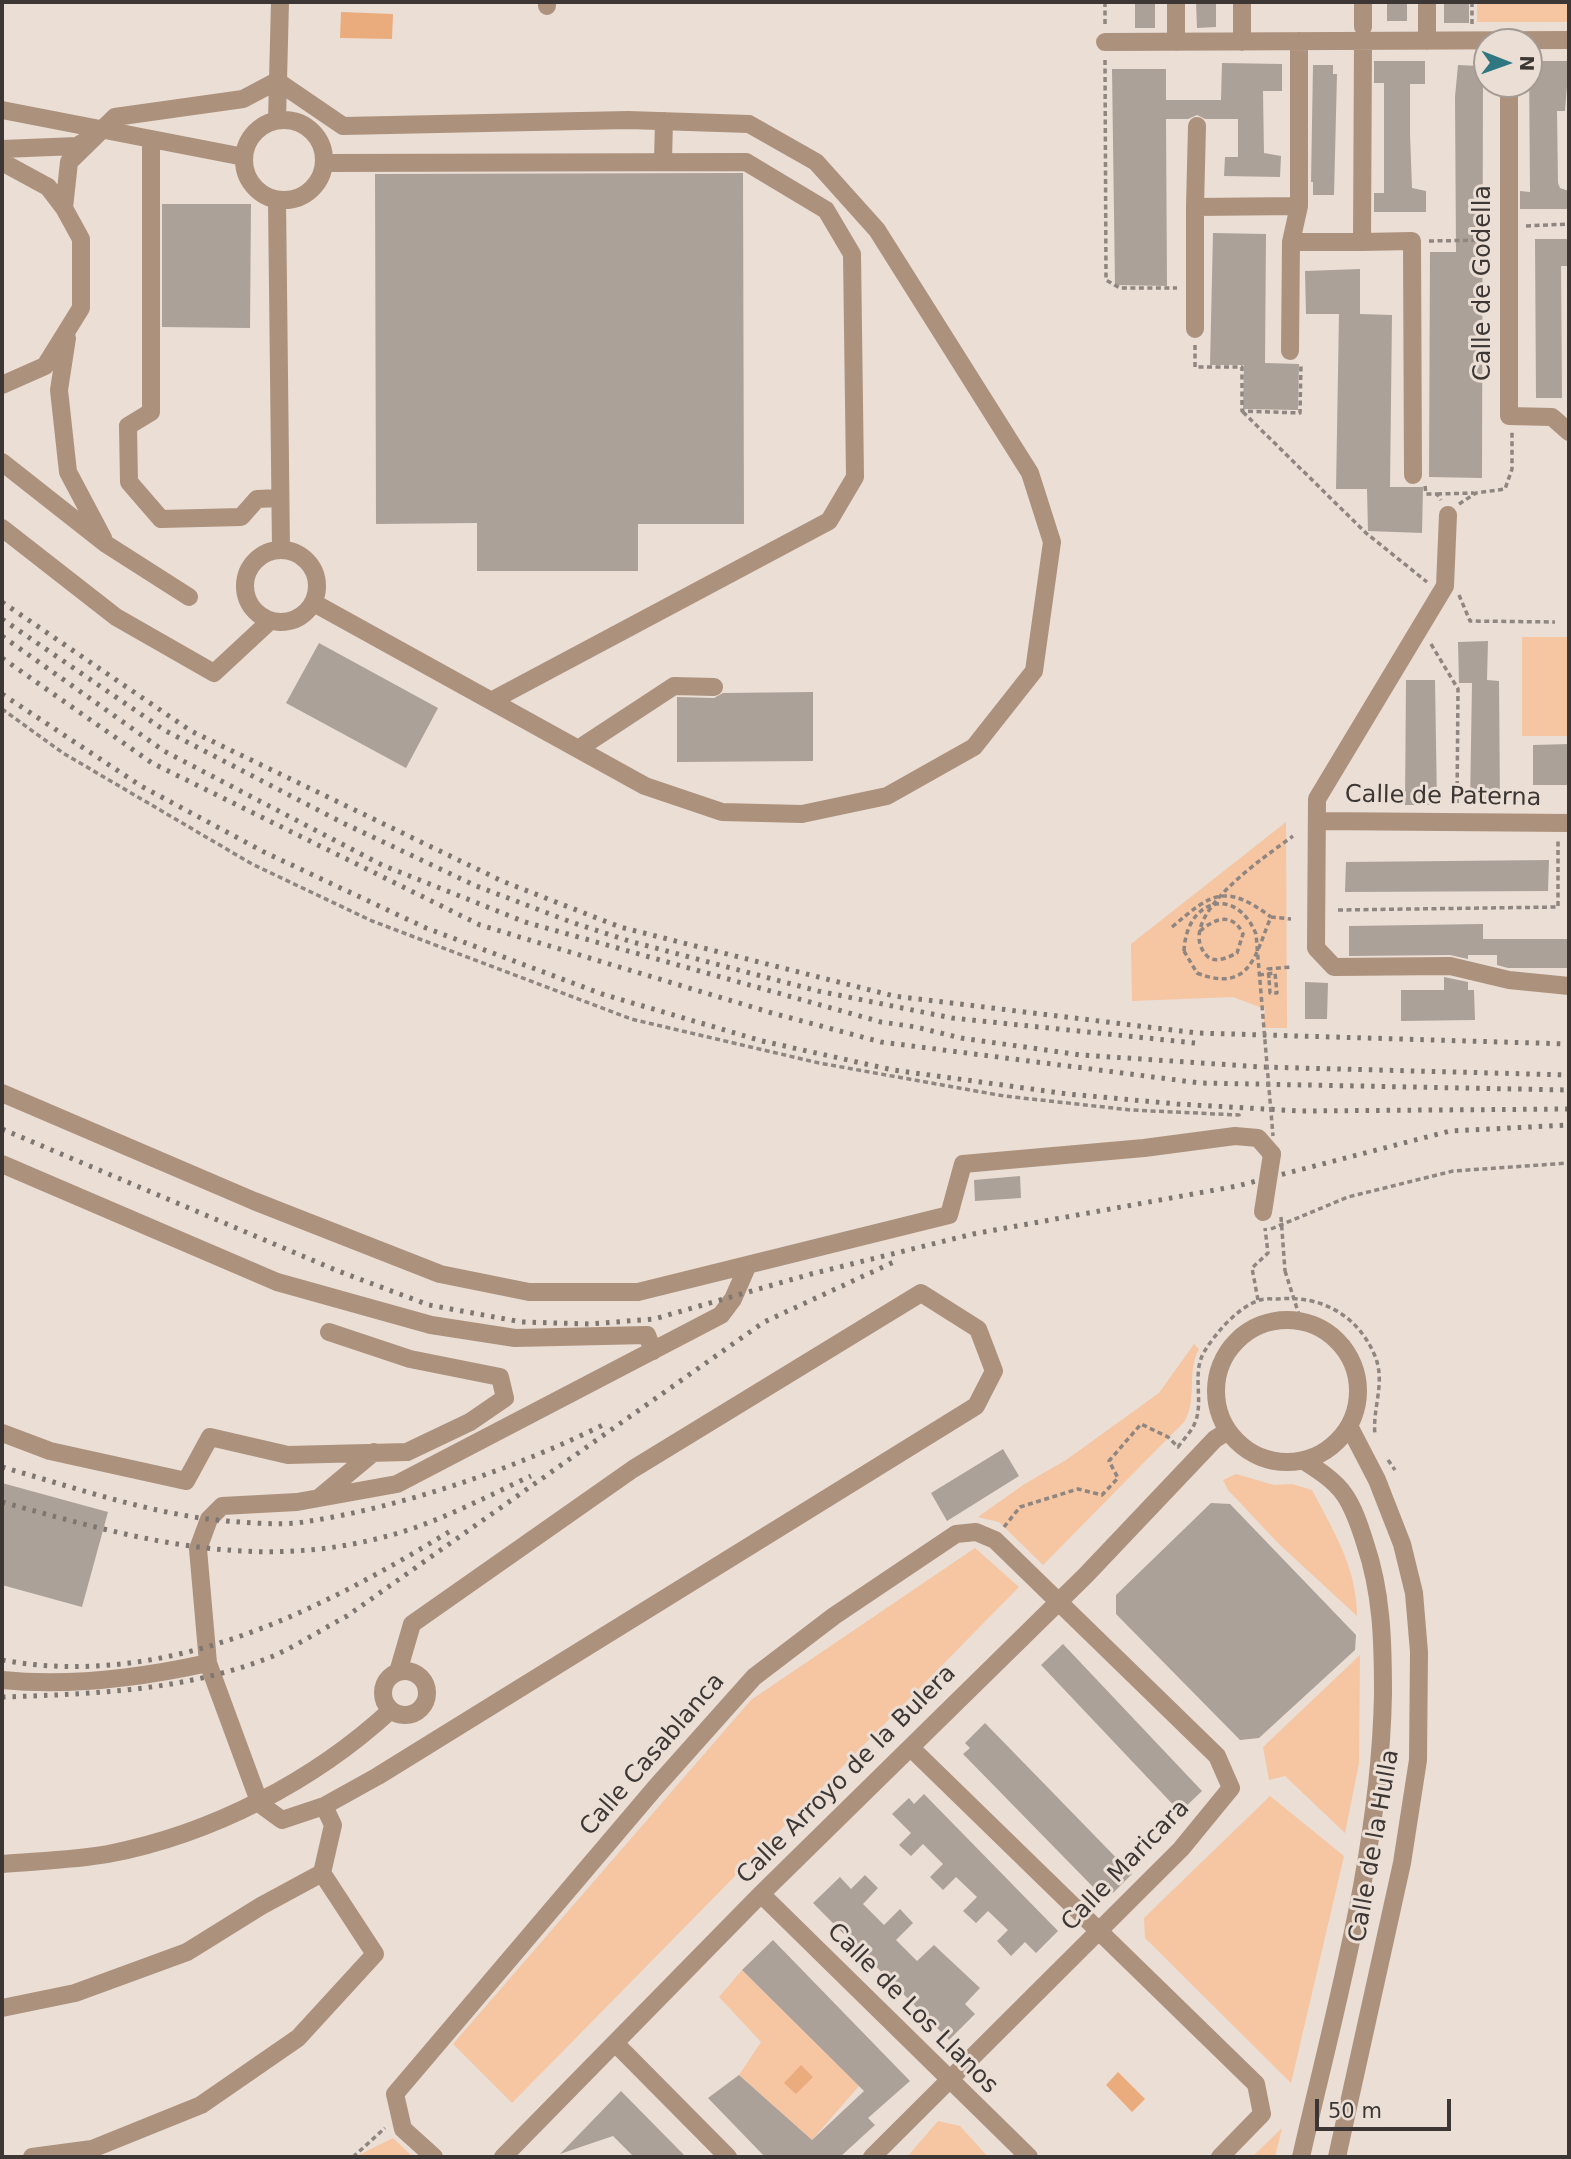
<!DOCTYPE html>
<html>
<head>
<meta charset="utf-8">
<style>
	body { margin:0 }
	#map { position:relative; width:1571px; height:2159px; overflow:hidden; background:#eaded5; font-family:"DejaVu Sans",sans-serif }
	canvas { display:block }
	.frame { position:absolute; inset:0; border:4px solid #3c3734; pointer-events:none }
	.north { position:absolute; left:1473px; top:28px; width:70px; height:70px; box-sizing:border-box; background:#eaded5; border:2px solid #a49b95; border-radius:50%; rotate:91deg; font-size:19px; font-weight:700; line-height:28px; text-align:center; color:#3c3734 }
	.north::after { content:''; display:block; margin:auto; width:24px; height:32px; background:#2f7781; clip-path:polygon(50% 0,100% 100%,50% 72%,0 100%) }
	.scale { position:absolute; left:1315px; top:2099px; width:136px; height:32px; box-sizing:border-box; border:4px solid #3c3734; border-top:0; padding-left:9px; font-size:21px; line-height:24px; white-space:nowrap; color:#3c3734; -webkit-text-stroke:5px #eaded5; paint-order:stroke }
</style>
</head>
<body>
<div id="map">
<canvas width="1571" height="2159"></canvas>
<div class="frame"></div>
<div class="north">N</div>
<div class="scale">50 m</div>
</div>
<script>
const ctx = document.querySelector('canvas').getContext('2d');
ctx.lineJoin = 'round';
function fill(path, color) {
  ctx.fillStyle = color;
  ctx.fill(path, 'evenodd');
}
function stroke(path, color, width, dash) {
  ctx.strokeStyle = color;
  ctx.lineWidth = width;
  ctx.lineCap = dash ? 'butt' : 'round';
  ctx.setLineDash(dash || []);
  ctx.stroke(path);
}
function drawText(font, color, halo, rows, align = 'center') {
  ctx.font = font + ' "DejaVu Sans",sans-serif';
  ctx.lineWidth = 6;
  ctx.setLineDash([]);
  ctx.textBaseline = 'middle';
  ctx.strokeStyle = halo;
  ctx.fillStyle = color;
  for (const [text, x, y, turn = 0] of rows) {
    ctx.save();
    ctx.translate(x, y);
    ctx.rotate((+turn || 0) * Math.PI / 180);
    ctx.textAlign = isNaN(turn) ? turn : align;
    if (halo) ctx.strokeText(text, 0, 0);
    ctx.fillText(text, 0, 0);
    ctx.restore();
  }
}
const green = new Path2D(`
	M1477 2H1569V22H1477Z
	M1522 637H1569V736H1522Z
	M1286 822 1287 1028H1263L1265 1009 1233 997 1132 1001 1131 944Z
	M1194 1344 1199 1349C1186 1372 1198 1401 1184 1422L1043 1565 999 1522 978 1517 1023 1485 1066 1460 1159 1393Z
	M1236 1474 1274 1485 1292 1484 1312 1490C1334 1532 1357 1568 1357 1616L1279 1544 1228 1490 1223 1480Z
	M975 1548 1019 1587 512 2103 453 2044 751 1700Z
	M1360 1655 1359 1763 1345 1833 1285 1776 1269 1780 1263 1747Z
	M1270 1796 1344 1856 1291 2083 1145 1938 1144 1918Z
	M742 1970 859 2086 812 2140 739 2075 761 2042 719 1997Z
	M938 2121 960 2126 988 2157H907Z
	M1282 2128 1275 2157H1252Z
	M393 2138 413 2157H355Z`);
const water = new Path2D(`
	M341 12 393 14 392 39 340 38Z
	M801 2065 813 2077 796 2094 784 2083Z
	M1118 2072 1145 2099 1132 2112 1106 2085Z`);
const building = new Path2D(`
	M1135 2H1155V28H1135Z
	M1196 2H1216V27L1197 28Z
	M1387 2H1407V21H1387Z
	M1444 2H1469V23H1444Z
	M1374 61H1425V84H1410V134L1412 188 1426 191V212H1374V193H1384V83H1374Z
	M1529 61H1569L1565 111H1557L1558 183 1560 188 1569 191V209H1520V191L1530 192Z
	M1222 63 1282 64V91H1263L1264 153 1281 156 1280 177 1224 176 1225 157H1238V119H1205L1197 115 1188 119H1166L1167 286 1115 285 1112 69H1166V100H1221Z
	M1313 65H1333V74H1337L1334 195H1313V182H1311Z
	M1458 65 1479 66V75H1483L1482 478 1429 477 1430 252H1456L1455 97Z
	M743 173 744 524H638V571H477V523L376 524 375 174Z
	M162 204H251L250 328 162 327Z
	M1213 233 1266 234 1265 363 1299 364 1298 410 1243 409 1244 365H1210Z
	M1535 239H1569V266H1561L1562 398H1536Z
	M1360 269V314L1392 315 1390 487H1423L1422 533 1368 531 1367 489H1336L1339 314H1306L1305 271Z
	M1488 641 1487 680 1499 681 1500 804 1470 805 1472 683H1459L1458 642Z
	M319 643 438 708 406 768 286 703Z
	M1406 680H1435L1437 805H1405Z
	M813 692V761L677 762V697L714 698 723 693Z
	M1569 744V785H1533V745Z
	M1549 860 1548 891 1345 892 1346 862Z
	M1483 924V939H1569V968H1508L1497 965V955H1468V959L1450 955 1349 956V926Z
	M1444 977 1468 982V990H1474L1475 1020 1401 1021V990H1444Z
	M1305 982 1328 983 1327 1019H1305Z
	M1020 1176 1021 1198 975 1201 974 1180Z
	M1003 1449 1019 1476 947 1521 931 1493Z
	M2 1483 108 1512 82 1607 2 1585Z
	M1211 1503 1230 1504 1356 1635 1355 1650 1259 1738 1240 1740 1116 1614V1595Z
	M1063 1644 1202 1791 1180 1812 1041 1665Z
	M985 1723 1132 1874 1113 1893 1103 1883 1096 1890 963 1754 970 1748 965 1743Z
	M924 1794 1058 1931 1036 1953 1025 1942 1011 1956 997 1941 1008 1930 988 1911 976 1923 963 1911 977 1897 956 1877 943 1890 930 1877 943 1864 923 1844 911 1856 899 1845 911 1833 892 1814 909 1798 914 1804Z
	M865 1875 878 1888 863 1904 884 1925 900 1909 913 1923 896 1940 917 1961 934 1945 980 1988 965 2004 975 2014 949 2040 813 1903 840 1877 851 1889Z
	M773 1940 910 2081 868 2118 875 2125 840 2157H765L708 2098 739 2075 812 2140 864 2091 742 1970Z
	M621 2091 686 2157H634L613 2136 560 2154Z`);
const path = new Path2D(`
	M1105 24V2
	M1472 24V2
	M1105 60 1106 280 1120 288H1177
	M1526 226 1569 224
	M1429 241 1491 240
	M1195 345V367H1242V411L1300 413 1301 364
	M1243 412 1366 533 1427 582
	M1425 486 1426 494H1437L1441 500
	M1437 494 1474 493
	M1459 504 1476 493 1505 489 1512 469V432
	M1459 595 1470 621 1555 622
	M1431 644 1458 689 1457 804
	M2 709 63 753 252 864 372 921 631 1019 819 1063 1004 1096 1131 1110 1239 1115 1240 1118
	M1338 910 1558 907V839
	M1172 927C1212 893 1225 883 1271 917
	M1200 931C1215 918 1233 912 1243 934L1237 953C1229 957 1215 964 1207 956 1171 918 1268 855 1293 836
	M1184 951 1197 973C1251 994 1255 954 1271 917L1291 919
	M1269 978 1268 969 1291 967
	M1271 1229 1348 1197 1453 1171 1569 1163
	M1285 1271 1301 1321
	M1258 1300 1252 1268 1268 1253 1265 1228
	M1388 1460 1395 1470
	M1004 1527 1020 1507 1078 1489 1102 1495 1118 1478 1109 1461 1141 1424 1168 1437 1178 1447C1183 1440 1190 1433 1194 1425 1205 1403 1191 1375 1204 1352 1216 1333 1235 1310 1257 1301 1263 1298 1271 1299 1278 1299 1321 1295 1358 1315 1375 1356 1386 1383 1372 1408 1375 1435
	M353 2157 385 2128`);
const minor = new Path2D(`
	M547 2V6
	M1363 27V2
	M1363 41 1362 242 1412 241 1413 475
	M1427 41V2
	M1105 42 1569 40
	M1176 42V2
	M1242 42V2
	M1509 84V416L1552 417 1569 432
	M2 110 244 157
	M244 160a40 40 0 1 1 80 0a40 40 0 1 1-80 0Z
	M277 120 280 2
	M151 139V412L128 426 129 482 161 519 241 517 257 499 280 498
	M2 149 77 146 87 140
	M663 161 664 121
	M2 162 48 187 64 208
	M325 163 746 162 826 210 852 254 855 477 829 521 493 700
	M277 200 281 549
	M1195 207 1197 126
	M1291 242 1299 206V41
	M1195 329V207L1299 206
	M67 338 59 390 68 472 103 538
	M1290 351 1291 242H1362
	M2 385 45 366 81 308V239L64 208 69 162 115 117 243 99 277 81 343 126 628 120 749 124 816 162 877 230 1030 473 1052 542 1034 671 974 747 887 796 802 814 722 812 645 786 314 603
	M2 462 106 544 189 597
	M1448 515 1445 586 1317 799 1316 948 1334 967 1450 966 1509 980 1569 986
	M2 528 116 617 214 673 270 621
	M245 586a36 36 0 1 1 72 0a36 36 0 1 1-72 0Z
	M578 749 674 686 714 687
	M1317 821 1569 823
	M2 1093 254 1201 440 1274 529 1292H638L949 1215 963 1164 1144 1148 1235 1136 1258 1138 1272 1154
	M2 1164 277 1282 431 1325 515 1338 647 1335 653 1351
	M1216 1391a71 71 0 1 1 142 0a71 71 0 1 1-142 0Z
	M2 1433 50 1451 186 1481 210 1437 288 1455 407 1452 470 1422 505 1398 500 1377 410 1359 329 1332
	M320 1497 374 1452
	M208 1663 260 1804 282 1820 324 1806 378 1776 976 1406 994 1371 978 1329 921 1293 633 1469 412 1624 398 1672
	M383 1693a22 22 0 1 1 44 0a22 22 0 1 1-44 0Z
	M2 1680C71 1687 140 1678 208 1663L198 1549 209 1519 222 1506 297 1502 397 1484 721 1315 733 1299 747 1267
	M912 1749 1256 2084 1262 2114 1220 2157
	M2 1864C37 1861 74 1860 108 1854 212 1834 314 1781 391 1710
	M761 1894 1029 2157
	M2 2008 75 1993 187 1952 261 1906 322 1873
	M615 2043 728 2157
	M32 2157 92 2149 201 2105 298 2038 375 1954 322 1873 333 1825 324 1806
	M434 2157 403 2129 395 2094 655 1788 754 1677 834 1616 956 1534 976 1532 995 1540 1217 1756 1231 1788 1181 1849 872 2157
	M503 2157 761 1894 1086 1575 1215 1439 1228 1431
	M1301 2157C1336 2004 1380 1852 1383 1694 1383 1642 1382 1593 1365 1543 1360 1527 1354 1508 1344 1494 1334 1480 1318 1470 1304 1461
	M1337 2157 1402 1863 1418 1760 1419 1652 1414 1593 1402 1544 1377 1480 1349 1426`);
const rail = new Path2D(`
	M2 602 191 731 502 881 620 927 894 996 1197 1033 1569 1044
	M2 619 164 730 343 823 474 885 571 922 629 941 818 991 952 1018 1195 1043
	M2 636 164 751 382 865 525 922 881 1022 916 1027 961 1038 1081 1055 1262 1067 1569 1075
	M2 658 152 763 480 925 772 1013 881 1042 1200 1083 1569 1090
	M2 694 141 786 264 852 426 928 602 994 762 1041 893 1070 1068 1094 1177 1104 1300 1111 1569 1109
	M2 1129 338 1271 429 1305 522 1322 590 1324 654 1319 811 1274 973 1234 1237 1186 1450 1131 1569 1125
	M2 1467C69 1486 139 1510 208 1519 234 1522 279 1526 304 1522 403 1507 517 1468 607 1423
	M2 1502C143 1541 268 1577 414 1528 454 1514 492 1494 531 1476
	M2 1660C165 1690 318 1612 452 1530
	M2 1697C93 1694 185 1691 271 1657 297 1646 322 1629 347 1616L764 1322 896 1261`);
const pathBridge = new Path2D(`
	M1184 951C1186 899 1236 885 1256 934L1273 1136
	M1259 975 1275 973 1277 993H1270L1269 978
	M1281 1217 1285 1271`);
const minorBridge = new Path2D(`
	M1263 1212 1272 1154`);
const streetNames = [
	["Calle de Godella",1484,283,-90],
	["Calle de Paterna",1443,797,1],
	["Calle Casablanca",653,1755,-49],
	["Calle Arroyo de la Bulera",847,1775,-45],
	["Calle de la Hulla",1375,1846,-80],
	["Calle Maricara",1126,1866,-46],
	["Calle de Los Llanos",912,2009,45]
];
fill(green, '#f6c5a2');
fill(water, '#ebac7d');
fill(building, '#aca199');
stroke(path, '#8f8681', 3.5, [5, 3.5]);
stroke(minor, '#ac917d', 18);
stroke(rail, '#7e7771', 5, [3.5, 7]);
stroke(pathBridge, '#8f8681', 3.5, [5, 3.5]);
stroke(minorBridge, '#ac917d', 18);
drawText('24px', '#3c3734', '#eaded5', streetNames);
</script>
</body>
</html>
